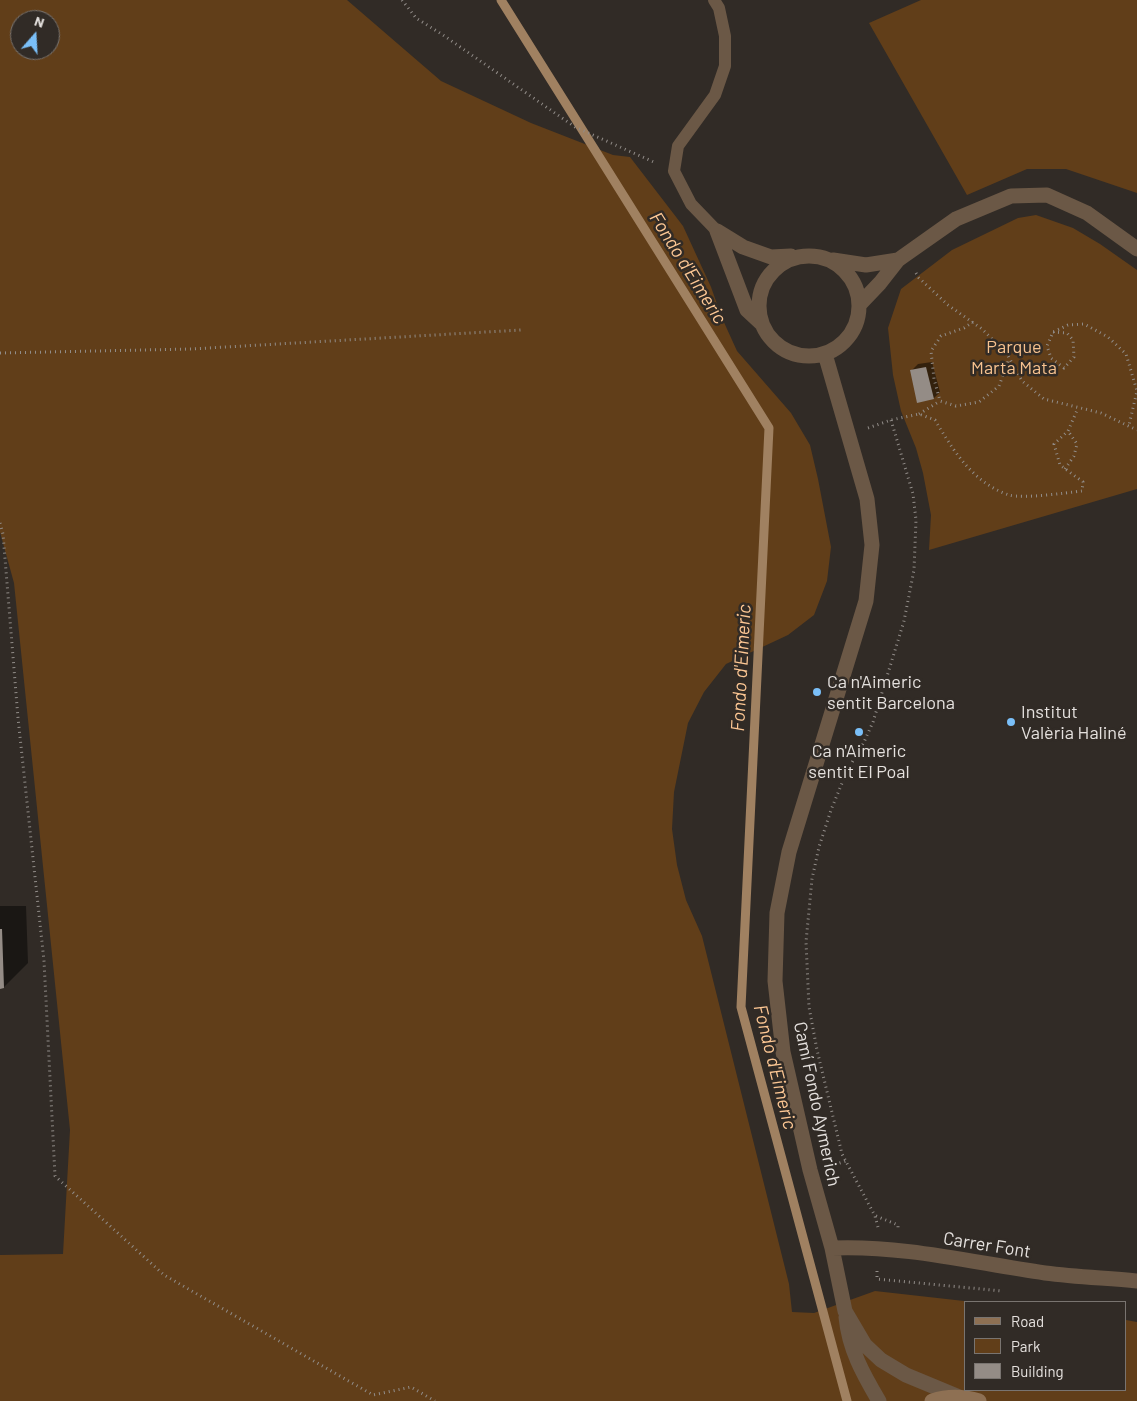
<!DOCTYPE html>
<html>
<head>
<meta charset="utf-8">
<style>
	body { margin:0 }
	#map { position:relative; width:1137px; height:1401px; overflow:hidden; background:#312b26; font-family:Barlow,sans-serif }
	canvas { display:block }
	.legend { position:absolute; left:964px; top:1301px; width:162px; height:90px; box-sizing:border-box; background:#312b26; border:1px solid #797470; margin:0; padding:6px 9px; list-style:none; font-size:15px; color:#e5e1de }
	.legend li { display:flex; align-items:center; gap:10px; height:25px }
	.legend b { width:25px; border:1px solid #797470 }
	.north { position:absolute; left:10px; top:10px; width:50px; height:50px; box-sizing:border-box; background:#312b26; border:1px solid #797470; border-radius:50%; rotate:19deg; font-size:14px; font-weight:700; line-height:20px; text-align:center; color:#e5e1de }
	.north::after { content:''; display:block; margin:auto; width:18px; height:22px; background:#7abff8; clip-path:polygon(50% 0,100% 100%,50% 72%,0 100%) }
</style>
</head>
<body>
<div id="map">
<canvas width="1137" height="1401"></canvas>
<ul class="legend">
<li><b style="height:6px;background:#8e7053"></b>Road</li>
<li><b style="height:14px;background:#613e19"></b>Park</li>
<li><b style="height:14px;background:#948c86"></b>Building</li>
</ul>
<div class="north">N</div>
</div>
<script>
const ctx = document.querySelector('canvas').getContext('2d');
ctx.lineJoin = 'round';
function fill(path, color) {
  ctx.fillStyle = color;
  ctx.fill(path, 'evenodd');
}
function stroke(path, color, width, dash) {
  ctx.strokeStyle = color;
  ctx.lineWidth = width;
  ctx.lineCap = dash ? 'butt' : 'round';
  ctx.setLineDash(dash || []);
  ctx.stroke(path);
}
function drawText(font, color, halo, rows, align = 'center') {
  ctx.font = font + ' Barlow,sans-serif';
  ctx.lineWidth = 5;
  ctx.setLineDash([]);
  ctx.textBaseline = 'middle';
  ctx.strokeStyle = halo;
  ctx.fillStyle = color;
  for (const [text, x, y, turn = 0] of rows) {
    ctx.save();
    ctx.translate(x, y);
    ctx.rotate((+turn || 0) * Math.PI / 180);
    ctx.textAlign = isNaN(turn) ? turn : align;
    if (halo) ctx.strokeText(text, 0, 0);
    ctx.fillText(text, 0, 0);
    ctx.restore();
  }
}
const green = new Path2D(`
	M0 0H347L441 81 531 123 613 155 630 157 683 226 711 287 722 318 737 351 791 413 810 445 818 479 831 547 827 581 814 615 788 635 726 664 704 692 688 723 674 792 672 829 677 865 686 900 702 936 789 1284 792 1312 814 1313 875 1291 973 1302H966V1390H1126V1320L1137 1322V1401H0V1255L63 1254 70 1130 14 583 0 532ZM20 20H50V50H20Z
	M921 0H1137V193L1066 169H1027L967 195 869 23Z
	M1036 215 1073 228 1100 244 1137 270V489L929 550 931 515 923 473 916 448 901 411 893 375 888 328 901 289 952 250 1018 218Z`);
const shadow = new Path2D(`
	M932 362 940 392 934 398 918 401 912 370 918 364Z
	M0 906H26L28 963 4 987H0Z`);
const stream = new Path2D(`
	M501 0 769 428 741 1007 847 1401`);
const building = new Path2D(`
	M926 367 934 399 917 403 910 370Z
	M0 929H2L4 988 0 989Z`);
const path = new Path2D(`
	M402 0 416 18 443 35 575 127 656 163
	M916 273 919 278 948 305 982 329 1007 354 1022 381 1044 399 1101 413 1137 430
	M973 322 964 328 941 336 931 351 934 379 940 401 956 406 979 402 999 386 1009 359
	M1053 332 1067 333 1073 340 1074 357 1064 368 1051 358 1047 346 1053 332 1068 325 1084 324 1108 337 1126 354 1137 391 1129 425
	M0 353 191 349 521 330
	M919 414 940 401
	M868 428 891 420 919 414 935 420C953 450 973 483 1009 495 1023 499 1065 493 1082 491L1083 482 1060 465 1054 444 1068 431 1078 408
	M1065 469 1074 456 1077 444 1068 431
	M0 523 3 534 18 718 44 961 55 1176 164 1275 373 1395 411 1387 435 1401
	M830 1166 846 1161
	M876 1216 898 1225V1228
	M878 1227 875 1216 842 1154 817 1050 809 1007 806 942 812 879 819 847 831 810 847 771 864 742 873 722 904 621 914 570 916 520 913 494 891 420
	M877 1271V1279L1002 1291`);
const lane = new Path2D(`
	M714 0 719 8 725 36V66L715 95 678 146 674 171 691 204 717 231`);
const street = new Path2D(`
	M717 231 747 310 761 323
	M717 231 743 247 771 257 791 256
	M759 306a50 50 0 1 1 100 0a50 50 0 1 1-100 0Z
	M833 260 866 265 898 260
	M859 305 880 283 898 260 905 255 956 219 1011 196 1047 195 1087 213 1137 249
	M825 354 867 499 872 545 866 601 789 852 777 913 775 981 783 1052 810 1170 832 1248 845 1311 865 1345 881 1360 906 1375 959 1397
	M832 1248C904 1245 974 1263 1045 1273 1076 1277 1106 1278 1137 1281
	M846 1317C849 1349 863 1374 879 1401`);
const secondary = new Path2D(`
	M932 1401C947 1396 963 1396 979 1401`);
const markers = [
	[817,692,5,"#7abff8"],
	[1011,722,5,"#7abff8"],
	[859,732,5,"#7abff8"]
];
const parkNames = [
	["Parque",1014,347],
	["Marta Mata",1014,368]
];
const poiNames = [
	["Ca n'Aimeric",827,682],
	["sentit Barcelona",827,703],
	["Institut",1021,712],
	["Valèria Haliné",1021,733],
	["Ca n'Aimeric",859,751,"center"],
	["sentit El Poal",859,772,"center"]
];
const streetNames = [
	["Camí Fondo Aymerich",817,1104,78],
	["Carrer Font",987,1245,9]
];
const waterNames = [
	["Fondo d'Eimeric",688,268,58],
	["Fondo d'Eimeric",741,668,-87],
	["Fondo d'Eimeric",775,1067,76]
];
fill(green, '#613e19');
fill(shadow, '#0007');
stroke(stream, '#a08161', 9);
fill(building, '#948c86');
stroke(path, '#928d89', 3, [1, 4]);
stroke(lane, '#6b5846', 12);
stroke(street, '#6b5846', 15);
stroke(secondary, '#8e7053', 15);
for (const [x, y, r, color] of markers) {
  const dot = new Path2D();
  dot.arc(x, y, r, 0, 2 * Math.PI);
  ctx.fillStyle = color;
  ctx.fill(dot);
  stroke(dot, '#312b26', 2);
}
drawText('18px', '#f7c28f', '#312b26', parkNames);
drawText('18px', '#e5e1de', '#312b26', poiNames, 'left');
drawText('18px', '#e5e1de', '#312b26', streetNames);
drawText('italic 19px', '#fdc794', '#312b26', waterNames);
</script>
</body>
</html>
